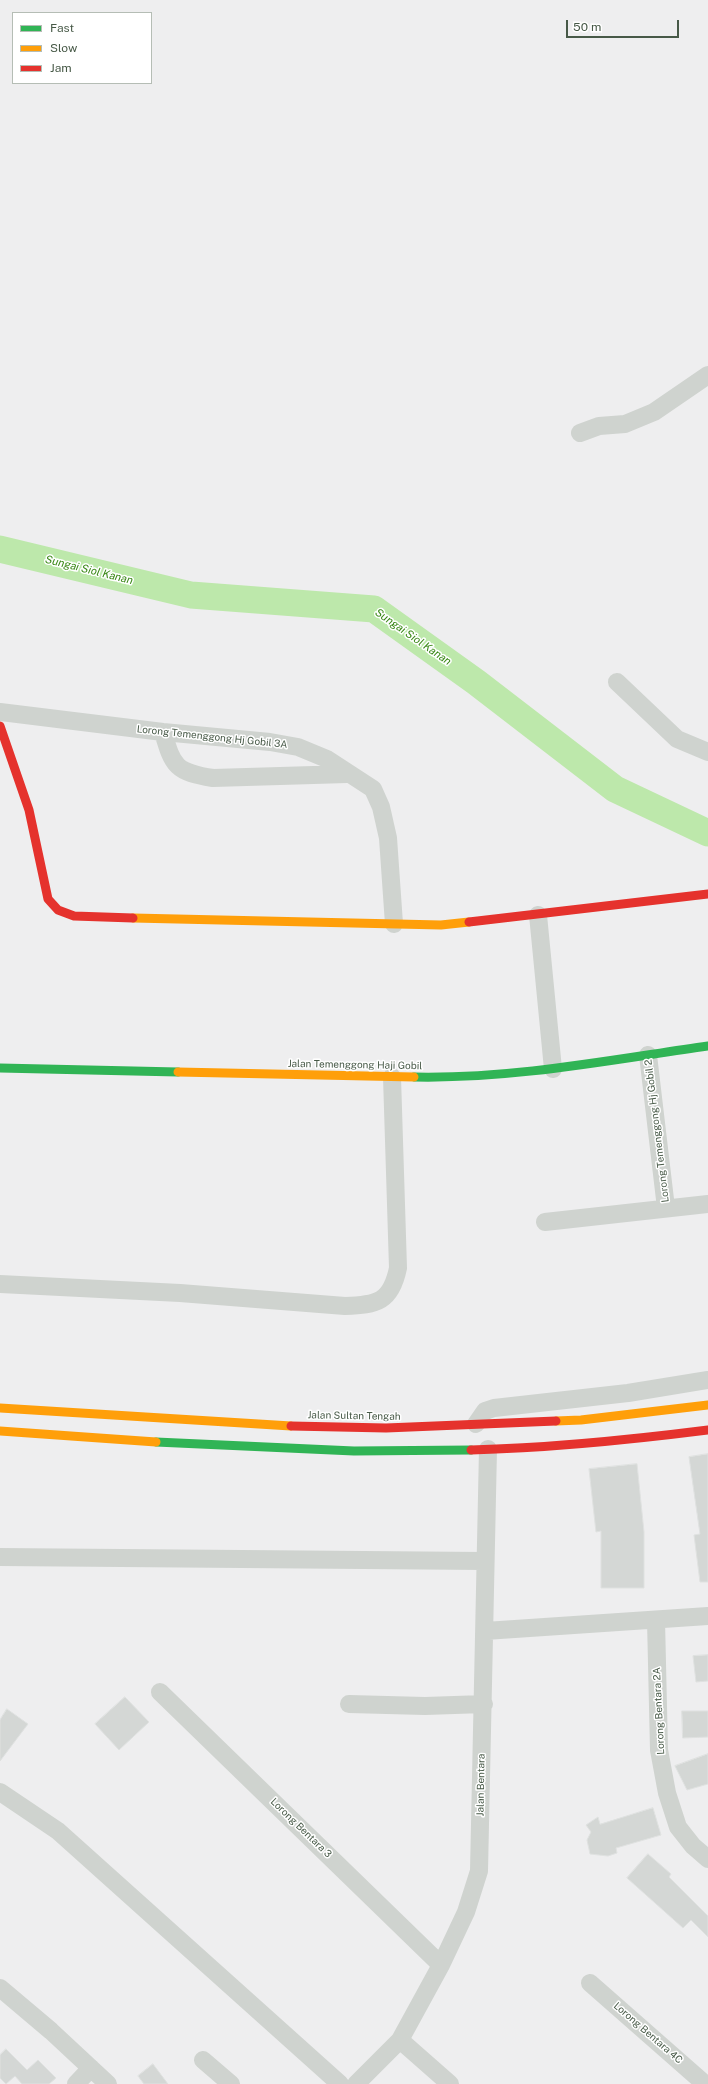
<!DOCTYPE html>
<html>
<head>
<meta charset="utf-8">
<style>
	body { margin:0 }
	#map { position:relative; width:708px; height:2084px; overflow:hidden; background:#eeeeef; font-family:"Public Sans",sans-serif }
	canvas { display:block }
	.legend { position:absolute; left:12px; top:12px; width:140px; height:72px; box-sizing:border-box; background:#fff; border:1px solid #b5bdb5; margin:0; padding:5px 7px; list-style:none; font-size:12px; color:#475947 }
	.legend li { display:flex; align-items:center; gap:8px; height:20px }
	.legend b { width:20px; border:1px solid #b5bdb5 }
	.scale { position:absolute; left:566px; top:20px; width:113px; height:18px; box-sizing:border-box; border:2px solid #475947; border-top:0; padding-left:5px; font-size:12px; line-height:14px; white-space:nowrap; color:#475947; -webkit-text-stroke:3px #fff; paint-order:stroke }
</style>
</head>
<body>
<div id="map">
<canvas width="708" height="2084"></canvas>
<ul class="legend">
<li><b style="height:5px;background:#30b455"></b>Fast</li>
<li><b style="height:5px;background:#ff9f0a"></b>Slow</li>
<li><b style="height:5px;background:#e5322d"></b>Jam</li>
</ul>
<div class="scale">50 m</div>
</div>
<script>
const ctx = document.querySelector('canvas').getContext('2d');
ctx.lineJoin = 'round';
function stroke(path, color, width, dash) {
  ctx.strokeStyle = color;
  ctx.lineWidth = width;
  ctx.lineCap = dash ? 'butt' : 'round';
  ctx.setLineDash(dash || []);
  ctx.stroke(path);
}
function fill(path, color) {
  ctx.fillStyle = color;
  ctx.fill(path, 'evenodd');
}
function drawText(font, color, halo, rows, align = 'center') {
  ctx.font = font + ' "Public Sans",sans-serif';
  ctx.lineWidth = 3;
  ctx.setLineDash([]);
  ctx.textBaseline = 'middle';
  ctx.strokeStyle = halo;
  ctx.fillStyle = color;
  for (const [text, x, y, turn = 0] of rows) {
    ctx.save();
    ctx.translate(x, y);
    ctx.rotate((+turn || 0) * Math.PI / 180);
    ctx.textAlign = isNaN(turn) ? turn : align;
    if (halo) ctx.strokeText(text, 0, 0);
    ctx.fillText(text, 0, 0);
    ctx.restore();
  }
}
const river = new Path2D(`
	M0 549 191 595 374 609 476 682 615 789 708 833`);
const building = new Path2D(`
	M708 1454V1582H700L694 1535 700 1534 689 1457Z
	M637 1464 644 1532V1588H601V1531L596 1532 589 1469Z
	M708 1655V1681L696 1682 693 1656Z
	M125 1697 149 1722 119 1750 95 1724Z
	M7 1709 28 1724 0 1761V1720Z
	M682 1711H708V1737L683 1738Z
	M708 1754V1784L687 1790 675 1766Z
	M653 1808 661 1835 616 1848 617 1853 608 1856 590 1854 587 1840 591 1832 586 1825 598 1817 600 1824Z
	M648 1854 671 1874 669 1877 708 1916V1937L691 1920 683 1928 627 1878Z
	M6 2049 27 2070 38 2060 56 2078 49 2084H22L15 2076 6 2084 0 2078V2055Z
	M153 2064 168 2084H144L138 2076Z`);
const street = new Path2D(`
	M580 433 599 426 625 424 654 412 708 375
	M617 682 677 739 708 752
	M0 712 163 732 270 742 298 747 327 759 373 789 381 807 388 838 394 924
	M163 732C173 767 176 772 213 778L347 774
	M538 915 553 1069
	M648 1055 666 1208
	M545 1222 708 1204
	M0 1284 180 1293 345 1306C377 1305 391 1302 398 1268L392 1077
	M476 1424 485 1411 494 1408 628 1393 708 1380
	M0 1557 484 1561
	M656 1620 659 1750 667 1793 678 1827 693 1846 708 1859
	M485 1631 708 1616
	M160 1692 441 1965
	M349 1704 425 1706 484 1704
	M0 1792 58 1831 340 2084
	M590 1983 705 2084
	M0 1988 51 2031 108 2084
	M400 2040 450 2084
	M203 2060 231 2084
	M76 2084 91 2068
	M356 2084 400 2040 441 1965 466 1912 479 1871 488 1449`);
const fast = new Path2D(`
	M0 1068 178 1072
	M414 1077C513 1079 610 1060 708 1046
	M156 1442 354 1451 471 1450`);
const slow = new Path2D(`
	M133 918 441 925 469 922
	M178 1072 414 1077
	M0 1408 291 1426
	M556 1421 581 1420 708 1405
	M0 1431 156 1442`);
const jam = new Path2D(`
	M0 726 29 810 48 899 58 910 74 916 133 918
	M469 922 708 894
	M291 1426 386 1428 556 1421
	M471 1450C551 1448 629 1440 708 1430`);
const streetNames = [
	["Lorong Temenggong Hj Gobil 3A",212,737,6],
	["Jalan Temenggong Haji Gobil",355,1065,1],
	["Lorong Temenggong Hj Gobil 2",657,1131,-97],
	["Jalan Sultan Tengah",354,1416,1],
	["Lorong Bentara 2A",659,1711,-93],
	["Jalan Bentara",481,1785,-89],
	["Lorong Bentara 3",301,1828,44],
	["Lorong Bentara 4C",648,2033,41]
];
const waterNames = [
	["Sungai Siol Kanan",89,570,14],
	["Sungai Siol Kanan",413,637,35]
];
stroke(river, '#bde8ab', 27);
fill(building, '#d4d7d5');
stroke(building, '#dfe1e0', 1);
stroke(street, '#cfd3cf', 18);
stroke(fast, '#30b455', 9);
stroke(slow, '#ff9f0a', 9);
stroke(jam, '#e5322d', 9);
drawText('10px', '#475947', '#fff', streetNames);
drawText('italic 11px', '#388715', '#fff', waterNames);
</script>
</body>
</html>
